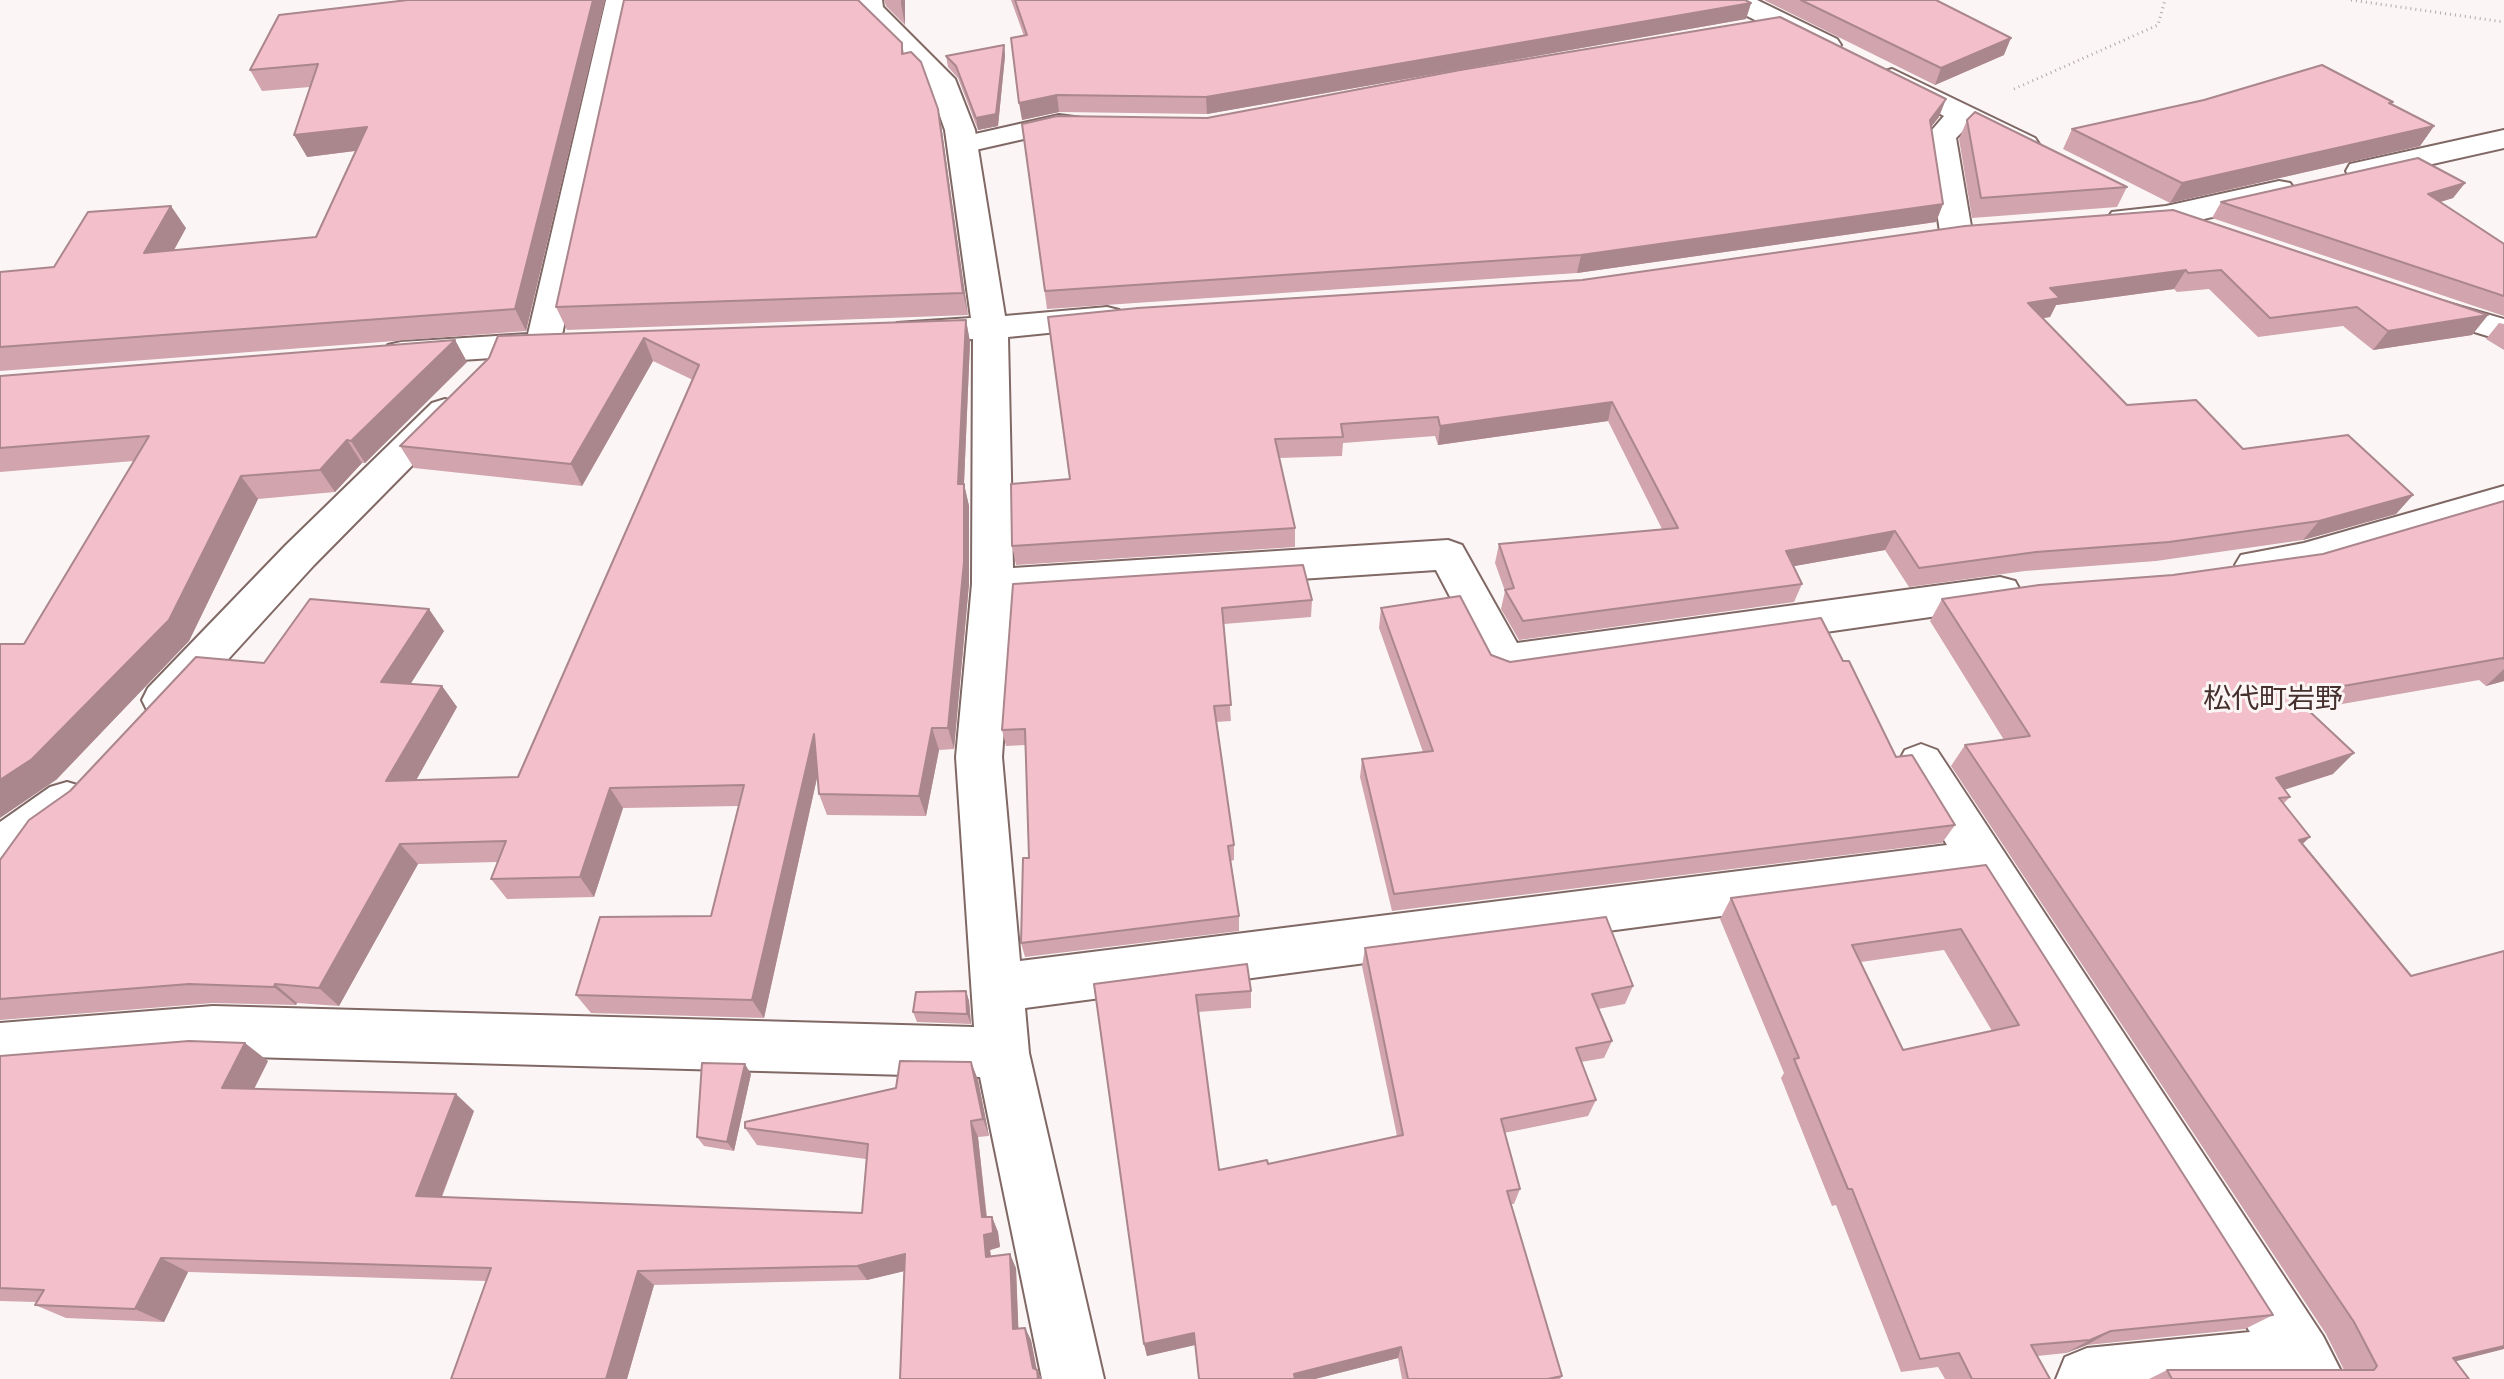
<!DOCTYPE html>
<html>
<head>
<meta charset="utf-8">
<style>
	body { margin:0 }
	canvas { display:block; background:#fbf6f5 }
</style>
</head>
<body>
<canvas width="2504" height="1379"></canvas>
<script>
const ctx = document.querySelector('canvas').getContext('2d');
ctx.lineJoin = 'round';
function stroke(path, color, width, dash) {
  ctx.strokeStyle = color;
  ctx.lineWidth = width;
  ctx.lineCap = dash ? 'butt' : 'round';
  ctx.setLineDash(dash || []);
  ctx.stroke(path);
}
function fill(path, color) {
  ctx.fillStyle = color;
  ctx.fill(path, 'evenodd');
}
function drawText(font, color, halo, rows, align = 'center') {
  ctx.font = font + ' Inter,"Noto Sans JP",sans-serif';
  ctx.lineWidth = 6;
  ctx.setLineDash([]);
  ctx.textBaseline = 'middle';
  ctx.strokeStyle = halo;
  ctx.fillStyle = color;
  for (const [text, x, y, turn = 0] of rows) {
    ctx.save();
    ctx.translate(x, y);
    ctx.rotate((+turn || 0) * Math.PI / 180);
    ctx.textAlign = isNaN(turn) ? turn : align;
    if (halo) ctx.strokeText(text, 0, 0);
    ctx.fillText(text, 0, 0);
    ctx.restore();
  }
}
const path = new Path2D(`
	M2351 0 2504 22
	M2014 89 2158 25 2165 0`);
const lane = new Path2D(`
	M1059 115 1082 118 1086 123 1082 128 1059 131 962 153 953 151 949 145 953 139Z`);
const street = new Path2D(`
	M606 0H632L562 335 570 343 564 351 552 354 401 364 388 361 383 353 388 345 401 342 528 334Z
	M856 0H882L883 7 955 79 975 130 1005 316 1107 307 1119 310 1124 317 1119 324 1107 327 1008 337 1013 568 1448 540 1462 545 1517 643 2000 577 2015 581 2021 592 2015 603 2000 607 1505 678 1490 673 1436 570 1013 598 1002 757 1020 961 1947 845 1898 763 1905 750 1921 744 1937 750 2323 1336 2345 1379H2056L2065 1357 2087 1348 2250 1332 1971 883 1025 1008 1029 1053 1104 1379H1042L980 1077 213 1056 0 1073V1023L213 1006 974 1027 956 757 972 584 973 339 909 342 897 339 892 331 897 323 971 318 945 130 928 82 861 15Z
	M1723 0H1757L1837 39 1841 45 1837 51 1827 53 1817 51 1727 6Z
	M1892 69 2035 138 2039 144 2035 150 2024 153 2013 150 1967 127 1956 138 1972 232 1967 239 1956 242 1945 239 1940 232 1926 137 1944 116 1882 84 1878 78 1882 72Z
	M2504 130V148L2361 180 2350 178 2346 171 2350 164Z
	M2279 181 2290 183 2295 190 2290 197C2244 208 2156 237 2112 226L2107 219 2112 212 2166 206Z
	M2424 296 2504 319V341L2412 313 2407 306 2412 299Z
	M445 399 458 403 463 411 458 419 314 565 180 712 164 717 148 712 142 700 148 688 286 545 432 403Z
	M2504 486V514C2450 530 2286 589 2241 575L2235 565 2241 555 2304 543Z
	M67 782 84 787 90 801C78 826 27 859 0 868V822L50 787Z`);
const wall = new Path2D(`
	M408 0H605L526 331 0 371V272L54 267 186 228 174 250 316 237 355 151 307 157 310 87 262 91 250 70Z
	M884 0H905V25L886 6Z
	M1011 0H1745L1751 3 1746 19 1207 114 1059 112 1022 120 1024 36Z
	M1764 0H1936L2004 55 1935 85Z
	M902 43 904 54 938 109 968 315 567 330 556 307Z
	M1004 45 1005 56 998 126 978 130 958 78 948 67 946 56Z
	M2393 102 2391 104 2434 126 2420 146 2170 203 2063 149 2072 129Z
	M1939 117 1931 127 1943 204 1936 222 1577 273 1047 309 1022 124 1207 118Z
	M1967 120 2127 187 2117 207 1972 218 1959 139Z
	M2465 183 2453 198 2440 202 2504 244V316L2212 218 2221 202Z
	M1965 226 2488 315 2472 335 2373 350 2343 326 2258 337 2209 289 2177 292 2174 289 2056 305 2050 317 2043 318 2127 405 2243 449 2413 495 2396 514 2303 540 2156 561 2025 571 1909 587 1885 550 1794 566 1802 584 1794 602 1519 640 1501 609 1505 591 1495 563 1499 544 1662 529 1608 421 1438 445 1435 436 1343 443 1342 456 1279 458 1295 528V547L1016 565 1012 546 1070 479 1582 280Z
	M966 320 970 342 964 484 969 506V584L954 749 939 750 926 816 827 815 819 794 817 778 764 1018 591 1013 576 995 711 916 739 806 623 808 594 897 507 899 491 879 498 862 418 864 339 1006 297 1003 296 1005 213 1003 0 1020V860L264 663 444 631 410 684 442 686 457 707 416 780 518 777 693 380 653 361 582 486 414 468 400 446 489 358 498 336Z
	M2499 323 2504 324V350L2486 339Z
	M455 340 467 362 365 463H362L335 492 258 499 189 641 56 780 24 644 134 461 0 472V376Z
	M2504 501V681L2486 686 2479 680 2308 710 2333 774 2284 789 2290 797 2284 803 2302 844 2456 1362 2469 1379H2149L2167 1370H2344L2326 1334 1951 766 1965 745 2004 740 1930 621 1942 599 2173 575 2323 554Z
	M1013 584 1312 600 1311 617 1224 624 1231 721 1216 722 1234 845V860L1231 861 1239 916V931L1025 957 1021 943 1029 858 1026 745 1006 746 1002 730Z
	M1381 608 1510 662 1843 661 1896 757 1955 825 1942 843 1392 911 1360 777 1362 759 1423 752 1379 628Z
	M1986 865 2273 1315 2245 1329 2087 1345 2066 1353 2037 1356 2050 1379H1945L1938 1367 1901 1372 1836 1205 1832 1206 1781 1078 1784 1073 1720 919 1731 898ZM1944 950 1992 1031 1903 1050 1861 962Z
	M1365 948 1633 986 1625 1004 1598 1009 1612 1041 1604 1058 1581 1062 1596 1100 1588 1116 1504 1133 1520 1189 1514 1204H1511L1562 1376 1560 1379H1402L1398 1358 1315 1379H1199L1195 1345 1147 1356 1144 1344 1094 984 1251 991V1008L1198 1012 1219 1170 1268 1164 1397 1136 1362 966Z
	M966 991 969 1001 971 1024 917 1022 913 1012Z
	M0 1056 268 1061 254 1089 474 1111 442 1197 862 1213 866 1159 757 1145 745 1128 896 1088 971 1062 978 1080 989 1136 978 1137 987 1217H992L998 1232 1000 1247 990 1250 991 1256 1016 1268 1018 1328H1025L1031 1340 1037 1370 1042 1379H900L904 1271 867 1280 654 1285 627 1379H451L487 1281 188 1272 164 1322 66 1318 35 1305 37 1302 0 1301Z
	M751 1074 734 1151 704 1146 697 1137Z`);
const shadedWall = new Path2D(`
	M593 0H605L526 331 515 309Z
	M901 0H905V25L901 4Z
	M1751 3 1746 19 1207 114 1206 97Z
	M2011 38 2004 55 1935 85 1941 68Z
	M1004 45 1005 56 998 126 978 130 976 118Z
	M1057 95 1059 112 1022 120 1019 103Z
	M1946 99 1939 117 1923 137 1930 120Z
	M938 109 942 131 968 315 963 293Z
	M2434 126 2420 146 2170 203 2182 183Z
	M367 127 378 148 307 157 294 135Z
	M2465 183 2453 198 2417 209 2428 194Z
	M1943 204 1936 222 1577 273 1581 255Z
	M171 206 186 228 160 275 144 253Z
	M2186 270 2174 289 2056 305 2050 317 2018 322 2028 303 2050 288Z
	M2488 315 2472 335 2373 350 2388 331Z
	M966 320 970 342 963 507 958 484Z
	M644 338 653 361 582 486 571 464Z
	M455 340 467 362 365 463 351 441Z
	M1612 402 1608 421 1438 445 1440 426Z
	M347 440 362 463 335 492 320 470Z
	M241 476 258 499 189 641 56 780 0 818V780Z
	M964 484 969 506V584L954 749 948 728Z
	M2413 495 2396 514 2303 540 2319 521Z
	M1895 531 1885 550 1778 569 1786 551Z
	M429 609 444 631 398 704 381 682Z
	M2504 669V681L2486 686Z
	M442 686 457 707 404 802 386 781Z
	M932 728 939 750 926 816 919 796Z
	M814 734 822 755 764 1018 752 1000Z
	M2354 753 2333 774 2256 799 2276 778Z
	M610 788 623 808 594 897 580 877Z
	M2310 837 2289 857 2299 840Z
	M400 844 418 864 339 1006 319 988Z
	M275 984 297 1003 296 1005 274 987Z
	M966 991 969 1001 971 1024 967 1014Z
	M245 1043 268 1061 246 1105 222 1088Z
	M971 1062 978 1080 989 1136 983 1119Z
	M745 1064 751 1074 734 1151 727 1142Z
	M456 1094 474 1111 436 1211 416 1196Z
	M971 1121 978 1137 988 1232 982 1217Z
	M992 1217 998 1232 1000 1247 990 1250 993 1271 986 1257 984 1235Z
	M905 1254 913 1269 867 1280 857 1266Z
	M1010 1254 1016 1268 1019 1342 1013 1329Z
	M161 1258 188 1272 164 1322 135 1309Z
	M638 1271 654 1285 627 1379H606Z
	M1025 1328 1031 1340 1037 1372V1370L1042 1379H1038L1033 1368Z
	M2111 1331 2087 1345 2066 1353 2090 1340Z
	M1194 1333 1195 1345 1147 1356 1144 1344Z
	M2504 1346V1349L2422 1370 2453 1358Z
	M1401 1347 1398 1358 1315 1379H1294V1374Z`);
const building = new Path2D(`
	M408 0H593L515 309 0 347V272L54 267 88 212 171 206 144 253 316 237 367 127 294 135 318 64 250 70 279 15Z
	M624 0H858L902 43V54L911 52 921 62 938 109 963 293 556 307Z
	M1015 0H1745L1751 3 1206 97 1057 95 1019 103 1011 38 1027 35Z
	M1801 0H1936L2011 38 1941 68Z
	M1780 17 1946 99 1930 120 1943 204 1581 255 1045 291 1022 124 1057 116 1207 118 1460 70Z
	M1004 45 996 114 976 118 956 66 946 56Z
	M2322 65 2393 102 2389 103 2434 126 2182 183 2072 129 2204 100Z
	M1975 112 2127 187 1981 198 1967 120Z
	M2418 158 2465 183 2428 194 2504 244V296L2221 202Z
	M2173 210 2488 315 2388 331 2357 307 2270 318 2221 270 2188 273 2186 270 2050 288 2060 298 2028 303 2127 405 2196 400 2243 449 2348 435 2413 495 2319 521 2169 542 2036 552 1919 568 1895 531 1786 551 1802 584 1523 621 1505 590 1514 588 1499 544 1678 528 1612 402 1440 426 1438 417 1341 424 1343 437 1275 439 1295 528 1012 546 1011 484 1070 479 1048 317 1138 308 1582 280 1965 226Z
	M966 320 958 484H964V562L948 728H932L919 796 819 794 814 734 752 1000 576 995 600 917 711 916 744 785 610 788 580 877 491 879 506 841 400 844 319 988 275 984 274 987 189 984 0 999V860L29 820 70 791 196 657 264 663 310 599 429 609 381 682 442 686 386 781 518 777 699 365 644 338 571 464 400 446 489 358 498 336Z
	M455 340 351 441 347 440 320 470 241 476 169 620 32 759 0 780V644H24L149 436 0 448V376Z
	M2504 501V659L2503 658 2292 695 2354 753 2276 778 2290 797 2279 798 2310 837 2299 840 2411 976 2504 951V1346L2453 1358 2469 1379H2172L2167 1370H2374L2377 1366 2354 1322 1965 745 2030 736 1942 599 2039 585 2173 575 2323 554Z
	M1303 565 1312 600 1222 608 1231 705 1214 706 1234 845 1228 846 1239 916 1021 943 1023 858H1029L1025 729 1002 730 1013 584Z
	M1460 596 1491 655 1510 662 1821 618 1843 661H1849L1896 757 1912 755 1955 825 1394 894 1362 759 1433 751 1381 608Z
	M1986 865 2273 1315 2111 1331 2090 1340 2031 1345 2050 1379H1972L1959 1353 1920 1359 1852 1189H1848L1794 1059 1799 1058 1731 898ZM1961 929 2019 1025 1903 1050 1852 945Z
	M1606 917 1633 986 1592 994 1612 1041 1576 1048 1596 1100 1501 1119 1520 1189 1507 1191 1562 1376 1548 1379H1408L1401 1347 1294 1374 1295 1379H1199L1194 1333 1144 1344 1094 984 1247 964 1251 991 1196 995 1219 1170 1267 1160 1268 1164 1403 1135 1365 948Z
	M966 991 967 1014 913 1012 916 992Z
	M189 1041 245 1043 222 1088 456 1094 416 1196 862 1213 868 1144 745 1128V1122L896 1088 900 1061 971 1062 983 1119 971 1121 982 1217H992L993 1233 984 1235 986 1257 1010 1254 1013 1329 1025 1328 1033 1368 1037 1370 1038 1379H900L905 1254 857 1266 638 1271 606 1379H451L491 1268 161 1258 135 1309 35 1305 44 1290 0 1288V1056Z
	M702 1063 745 1064 727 1142 697 1137Z`);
const quarterNames = [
	["松代町岩野",2273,700]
];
stroke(lane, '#806865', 4);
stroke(street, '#806865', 4);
stroke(path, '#b1aaa9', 3, [1, 4]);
fill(lane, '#fff');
fill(street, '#fff');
fill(wall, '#d1a4ae');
fill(shadedWall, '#aa868d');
fill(building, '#f3bfca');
stroke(building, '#aa868d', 2);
drawText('28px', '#46302e', '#fbf6f5', quarterNames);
</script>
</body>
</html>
